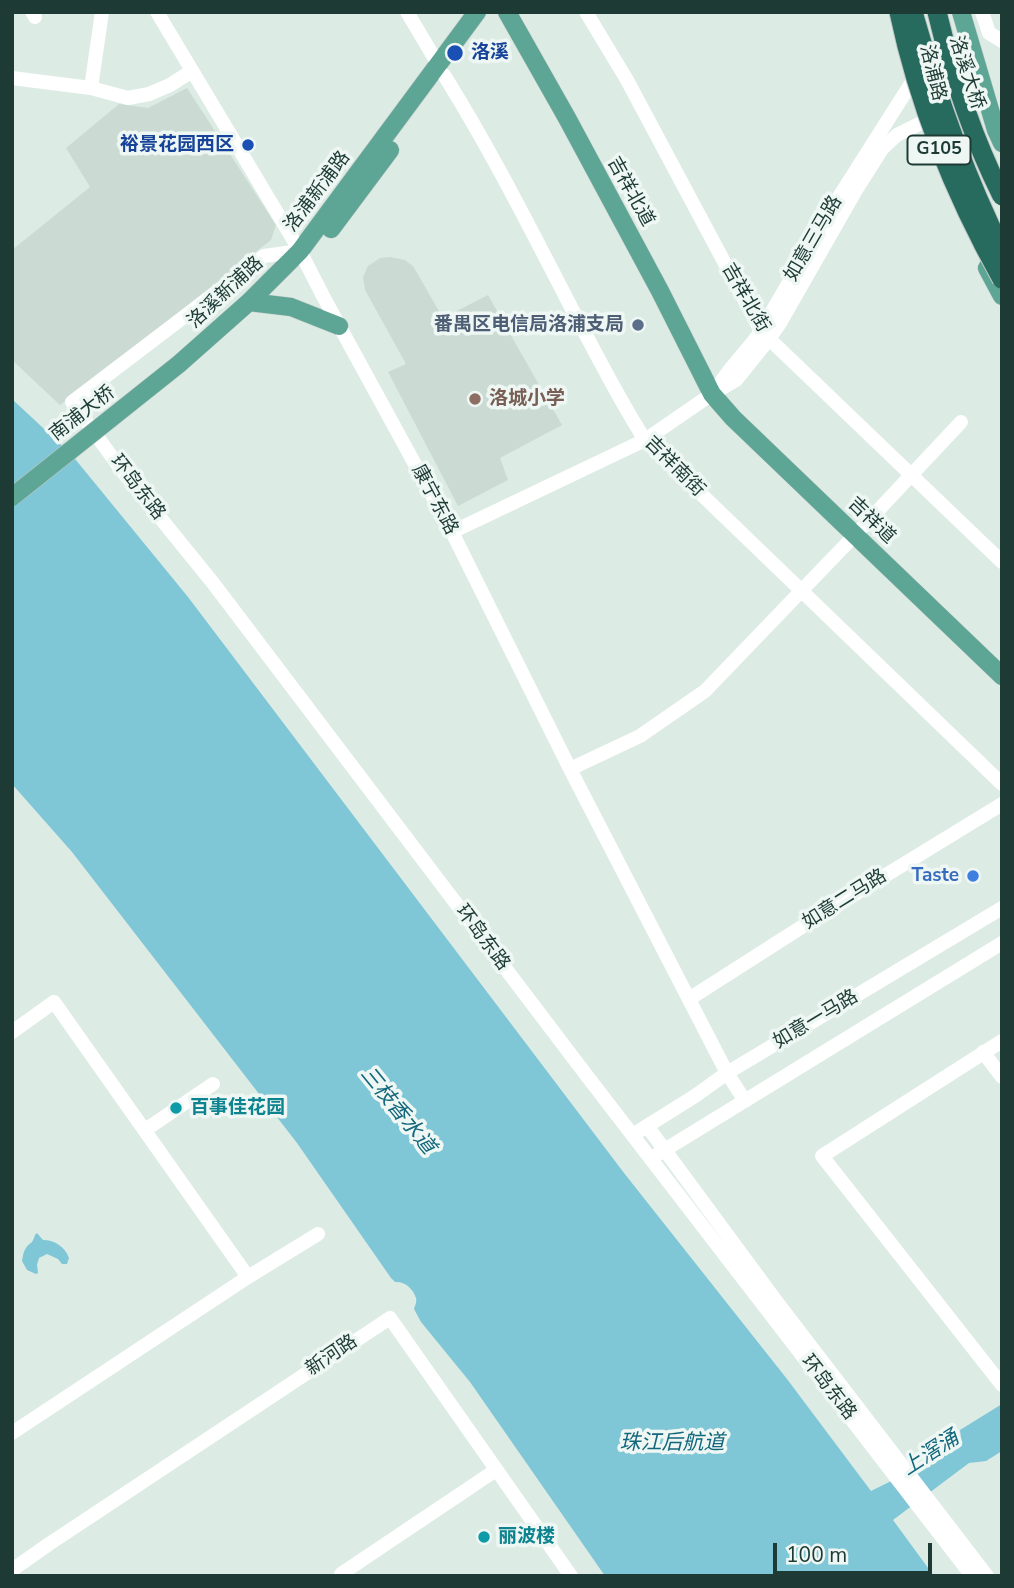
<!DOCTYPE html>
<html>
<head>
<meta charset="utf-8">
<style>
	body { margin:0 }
	#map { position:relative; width:1014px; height:1588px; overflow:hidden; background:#ddebe5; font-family:"Nunito Sans",sans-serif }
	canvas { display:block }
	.frame { position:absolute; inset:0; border:14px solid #1d3b34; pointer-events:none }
	.scale { position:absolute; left:773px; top:1543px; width:159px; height:32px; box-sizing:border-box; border:4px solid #1d3b34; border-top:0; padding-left:9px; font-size:21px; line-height:24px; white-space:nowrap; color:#1d3b34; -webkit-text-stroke:5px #eef7f3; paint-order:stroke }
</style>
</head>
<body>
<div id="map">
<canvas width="1014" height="1588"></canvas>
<div class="frame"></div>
<div class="scale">100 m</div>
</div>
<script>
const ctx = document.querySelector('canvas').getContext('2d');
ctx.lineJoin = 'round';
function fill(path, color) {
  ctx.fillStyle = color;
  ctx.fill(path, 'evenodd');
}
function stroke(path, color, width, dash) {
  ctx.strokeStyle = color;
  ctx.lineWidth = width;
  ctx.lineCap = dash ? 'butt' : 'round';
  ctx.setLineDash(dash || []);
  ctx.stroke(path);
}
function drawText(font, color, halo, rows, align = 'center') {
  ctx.font = font + ' "Nunito Sans","Noto Sans SC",sans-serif';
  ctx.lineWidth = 7;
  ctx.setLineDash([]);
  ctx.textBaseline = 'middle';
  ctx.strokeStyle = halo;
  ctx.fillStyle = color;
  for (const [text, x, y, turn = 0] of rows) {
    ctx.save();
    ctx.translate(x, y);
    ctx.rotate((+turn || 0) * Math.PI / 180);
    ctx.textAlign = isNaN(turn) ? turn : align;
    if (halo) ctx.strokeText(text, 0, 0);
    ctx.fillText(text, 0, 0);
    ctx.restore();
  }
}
const built = new Path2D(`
	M187 88 276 225 271 240 60 405 12 360V250L90 187 66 148 119 104 148 108Z
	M390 257 405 260 413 266 443 318 488 295 562 425 500 458 508 480 458 506 388 372 406 364 365 290 363 277 368 266 380 258Z`);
const water = new Path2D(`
	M12 399 71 454 188 597 624 1173 787 1379 871 1491 962 1446 960 1430 1002 1404V1451L986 1461 969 1463 893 1520 934 1576H605L470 1382 421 1322 414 1309C415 1306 417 1302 416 1298 413 1288 404 1281 395 1282L391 1278 297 1143 72 852 12 784Z
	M37 1233 43 1240C55 1240 65 1247 69 1258L67 1264H62L58 1259 47 1254 39 1258 37 1265 38 1273 36 1274 27 1270 22 1261C23 1257 23 1252 26 1248 31 1241 32 1245 35 1235Z`);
const minor = new Path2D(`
	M32 12 35 17
	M157 12 300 251 323 296 452 532 570 769 727 1073 745 1101
	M407 12 438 64
	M586 12 627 80 761 331 1002 562
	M982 12 989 33 1002 41
	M444 75C491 150 531 230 572 309 596 353 618 398 645 440L1002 784
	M12 78 91 88 128 98 149 94 170 85 192 71
	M91 88 102 12
	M300 251 264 256 72 402 123 472 213 583 587 1076 972 1576
	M715 390 728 372 757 337 837 200 912 82
	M452 532 645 440 712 394 736 380 769 339 780 323 856 190 882 149 897 135 935 116
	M570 769 640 736 705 691 855 535 961 422
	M689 999 811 921 1002 804
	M12 1032 54 1002 248 1277 12 1433
	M1002 1041 822 1156 1002 1385
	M983 1052 1002 1077
	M647 1126 776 1301 987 1576
	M145 1130 213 1084
	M639 1131 695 1096 727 1073 1002 908
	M658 1154 1002 943
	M248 1277 318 1234
	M12 1570 49 1544 390 1318 571 1576
	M341 1574 496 1470`);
const major = new Path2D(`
	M507 12 567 118 660 291 712 394 733 418 1002 676
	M961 12 996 130 1002 143
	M331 229 390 150
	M987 268 1002 296
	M249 302 291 307 339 326
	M179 364 249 302 300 251 477 12`);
const majorBridge = new Path2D(`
	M12 497 179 364`);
const highwayBridge = new Path2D(`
	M899 12C919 107 955 195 1002 279
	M913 12C936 93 964 174 1002 250
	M937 12C952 75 973 138 1002 196`);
const markers = [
	[455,53,9,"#1a4fb4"],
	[248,145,7,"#1a4fb4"],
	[638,325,7,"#5c6f8a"],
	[475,399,7,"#8d6e63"],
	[973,876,7,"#3f7fe0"],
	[176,1108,7,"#0f9aa8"],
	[484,1537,7,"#0f9aa8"]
];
const shields = [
	[939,150,63]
];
const shieldNames = [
	["G105",939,150]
];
const transitNames = [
	["洛溪",471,53],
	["裕景花园西区",234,145,"right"]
];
const streetNames = [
	["洛浦路",932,73,76],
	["洛溪大桥",966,73,72],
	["洛浦新浦路",318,192,-53],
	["吉祥北道",630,192,61],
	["如意三马路",814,239,-60],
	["洛溪新浦路",226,293,-43],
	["吉祥北街",745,298,60],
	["南浦大桥",83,414,-38],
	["吉祥南街",674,467,45],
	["环岛东路",137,488,52],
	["康宁东路",434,500,62],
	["吉祥道",871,521,44],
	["如意二马路",845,900,-32],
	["环岛东路",482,938,53],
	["如意一马路",816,1020,-31],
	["新河路",332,1356,-34],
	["环岛东路",828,1388,52]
];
const serviceNames = [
	["番禺区电信局洛浦支局",624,325]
];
const educationNames = [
	["洛城小学",489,399]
];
const shopNames = [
	["Taste",959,876]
];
const cultureNames = [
	["百事佳花园",190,1108],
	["丽波楼",498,1537]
];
const waterNames = [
	["三枝香水道",397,1111,51],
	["珠江后航道",672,1444],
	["上滘涌",931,1454,-33]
];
fill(built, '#cbdbd4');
fill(water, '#7fc6d6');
stroke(major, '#c0c8c6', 19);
stroke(minor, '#fff', 14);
stroke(major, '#5da594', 18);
stroke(majorBridge, '#c0c8c6', 19, []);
stroke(highwayBridge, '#c0c8c6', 21, []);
stroke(majorBridge, '#5da594', 18);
stroke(highwayBridge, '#276a5e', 19);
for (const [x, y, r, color] of markers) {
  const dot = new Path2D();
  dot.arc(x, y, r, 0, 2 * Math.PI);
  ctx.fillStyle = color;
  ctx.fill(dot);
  stroke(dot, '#eef7f3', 2.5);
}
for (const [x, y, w] of shields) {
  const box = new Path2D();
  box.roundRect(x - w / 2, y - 14.5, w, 29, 5);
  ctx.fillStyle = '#eef7f3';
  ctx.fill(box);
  stroke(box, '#1d3b34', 2);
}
drawText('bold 18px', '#1d3b34', null, shieldNames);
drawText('bold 19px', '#164399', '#eef7f3', transitNames, 'left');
drawText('19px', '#1d3b34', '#eef7f3', streetNames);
drawText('bold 19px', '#4e5e75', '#eef7f3', serviceNames, 'right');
drawText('bold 19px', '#785e54', '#eef7f3', educationNames, 'left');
drawText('bold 19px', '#366cbe', '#eef7f3', shopNames, 'right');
drawText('bold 19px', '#0d838f', '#eef7f3', cultureNames, 'left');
drawText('italic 21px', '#13677c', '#eef7f3', waterNames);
</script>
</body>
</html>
